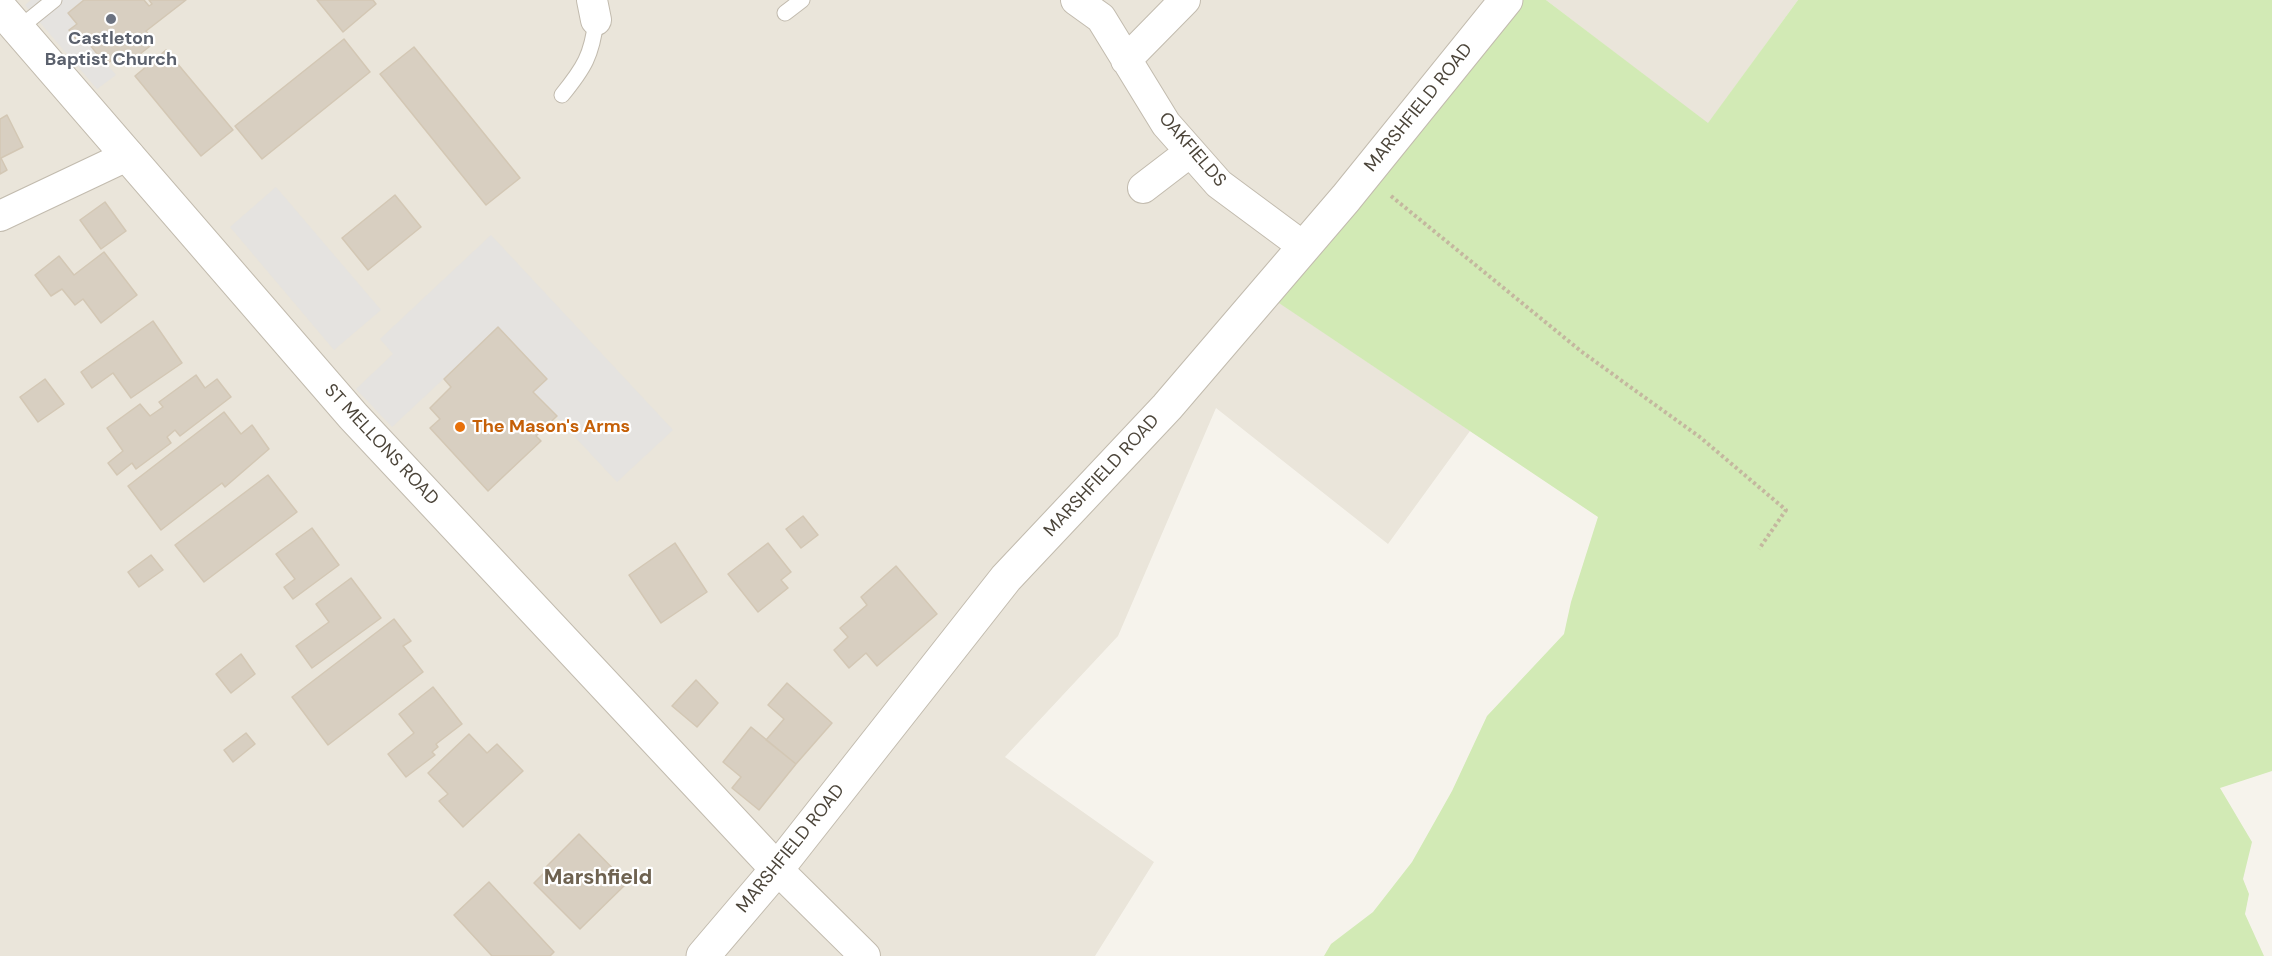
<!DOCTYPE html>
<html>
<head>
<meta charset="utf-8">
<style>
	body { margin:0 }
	canvas { display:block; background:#f6f3ec }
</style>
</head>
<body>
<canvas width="2272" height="956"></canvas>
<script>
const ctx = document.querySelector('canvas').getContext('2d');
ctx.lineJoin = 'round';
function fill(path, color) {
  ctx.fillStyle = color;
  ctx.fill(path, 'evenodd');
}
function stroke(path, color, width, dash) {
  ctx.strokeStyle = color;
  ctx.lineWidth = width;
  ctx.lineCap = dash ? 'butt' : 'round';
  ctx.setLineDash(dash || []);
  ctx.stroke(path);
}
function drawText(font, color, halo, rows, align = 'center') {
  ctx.font = font + ' "DM Sans",sans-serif';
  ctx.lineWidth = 4.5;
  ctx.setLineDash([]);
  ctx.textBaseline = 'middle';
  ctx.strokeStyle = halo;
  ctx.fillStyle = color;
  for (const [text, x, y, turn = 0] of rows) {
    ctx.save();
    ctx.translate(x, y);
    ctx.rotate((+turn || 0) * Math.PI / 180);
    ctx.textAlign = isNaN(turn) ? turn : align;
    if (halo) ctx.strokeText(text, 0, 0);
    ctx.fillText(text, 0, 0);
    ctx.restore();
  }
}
const residential = new Path2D(`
	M0 0H1506L1265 293 1470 431 1388 544 1216 408 1118 636 1005 757 1154 862 1095 956H0Z
	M1546 0H1798L1708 124Z`);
const green = new Path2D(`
	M1506 0H1546L1708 123 1798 0H2272V771L2220 788 2252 842 2243 879 2249 894 2245 914 2264 956H1324L1331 944 1373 912 1412 862 1452 791 1487 716 1564 634 1571 602 1598 517 1264 293Z`);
const parking = new Path2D(`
	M31 0H84L68 13 77 24 69 31 76 39 82 35 116 75 97 89 25 5Z
	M276 187 381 310 334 350 230 227Z
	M491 235 673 430 617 482 533 392 498 328 392 427 356 389 393 354 380 339Z`);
const building = new Path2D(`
	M84 0H144L149 6 152 4 149 0H186L146 31 154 43 126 65 118 55 106 65 82 35 76 39 69 30 77 24 68 13Z
	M317 0H373L376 4 343 32Z
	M344 39 370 72 262 159 235 126Z
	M414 47 520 178 486 205 380 74Z
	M166 50 233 130 201 156 135 76Z
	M7 115 23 147 1 158 7 170 0 174V119Z
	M395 195 421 227 368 270 342 238Z
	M105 202 126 231 101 249 80 220Z
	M104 252 137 295 101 323 83 299 75 305 62 289 51 296 35 275 59 256 74 275Z
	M153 321 182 363 131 398 113 373 92 388 81 372Z
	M498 327 547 379 533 392 557 416 536 436 541 441 488 491 430 428 440 419 430 408 451 387 444 379Z
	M196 375 205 388 217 379 231 397 180 436 175 430 167 437 171 443 136 469 132 463 117 475 108 463 123 451 107 428 140 404 150 416 163 407 159 402Z
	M45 379 64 404 38 422 20 397Z
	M224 412 241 434 252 425 269 449 225 487 222 483 161 530 128 486Z
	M268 475 297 512 204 582 175 545Z
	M803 516 818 535 801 548 786 529Z
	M312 528 339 565 293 599 284 587 295 579 276 554Z
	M675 543 707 592 661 623 629 575Z
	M768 543 791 572 781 580 788 588 758 612 728 574Z
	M151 555 163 570 139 587 128 572Z
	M896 566 937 614 877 666 866 653 849 668 834 650 848 637 840 628 867 605 861 597Z
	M351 578 381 618 312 668 296 646 329 622 316 604Z
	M394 619 411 641 403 646 423 672 328 745 292 697Z
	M241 654 255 674 231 693 216 674Z
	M696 680 718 703 697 727 672 706Z
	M787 683 832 723 796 764 766 740 784 719 768 705Z
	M433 687 462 724 436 744 438 747 432 752 435 755 406 777 388 754 414 733 399 714Z
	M751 727 796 764 759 810 732 788 741 777 723 762Z
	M246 733 255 744 233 762 224 750Z
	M469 734 487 753 497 744 523 771 463 827 439 801 448 794 428 773Z
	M579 834 627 883 580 929 534 883 548 869 546 867Z
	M489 882 554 952 550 956H492L454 915Z`);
const path = new Path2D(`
	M1391 196 1582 352 1701 438 1786 510 1759 549`);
const service = new Path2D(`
	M785 13 802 0
	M18 29 54 0
	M562 95C584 68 592 55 596 20`);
const minor = new Path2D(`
	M592 0 596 20
	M1076 0 1101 18 1166 124 1219 184 1304 247
	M1126 60 1185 0
	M1143 188 1190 152
	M0 216 129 155
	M777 869 865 956`);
const tertiary = new Path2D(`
	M0 8 353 416 777 869
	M703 956 777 869 1006 578 1167 407 1346 198 1506 0`);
const markers = [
	[111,19,6,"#6b7280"],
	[460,427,6,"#e8710a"]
];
const worshipNames = [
	["Castleton",111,39],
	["Baptist Church",111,60]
];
const streetNames = [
	["MARSHFIELD ROAD",1419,108,-51],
	["OAKFIELDS",1192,150,49],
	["ST MELLONS ROAD",381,445,47],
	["MARSHFIELD ROAD",1102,476,-47],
	["MARSHFIELD ROAD",791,849,-51]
];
const foodNames = [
	["The Mason's Arms",472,427]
];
const quarterNames = [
	["Marshfield",598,878]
];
fill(residential, '#eae5da');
fill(green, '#d2eab5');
fill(parking, '#e5e3e0');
fill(building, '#d8cfc1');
stroke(building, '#d3c7b4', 1.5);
stroke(service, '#c2bbae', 17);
stroke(minor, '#c2bbae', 32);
stroke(tertiary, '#c2bbae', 35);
stroke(path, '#c4b79f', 4, [3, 3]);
stroke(service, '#fff', 15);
stroke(minor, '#fff', 30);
stroke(tertiary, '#fff', 33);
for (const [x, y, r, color] of markers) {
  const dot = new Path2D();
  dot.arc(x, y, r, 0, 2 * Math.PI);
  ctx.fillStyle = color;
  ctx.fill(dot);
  stroke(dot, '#fff', 2);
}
drawText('bold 18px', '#5b616d', '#fff', worshipNames);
drawText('18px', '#4b4439', '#fff', streetNames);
drawText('bold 18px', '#c56008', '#fff', foodNames, 'left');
drawText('bold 21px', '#6e6250', '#fff', quarterNames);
</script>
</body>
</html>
